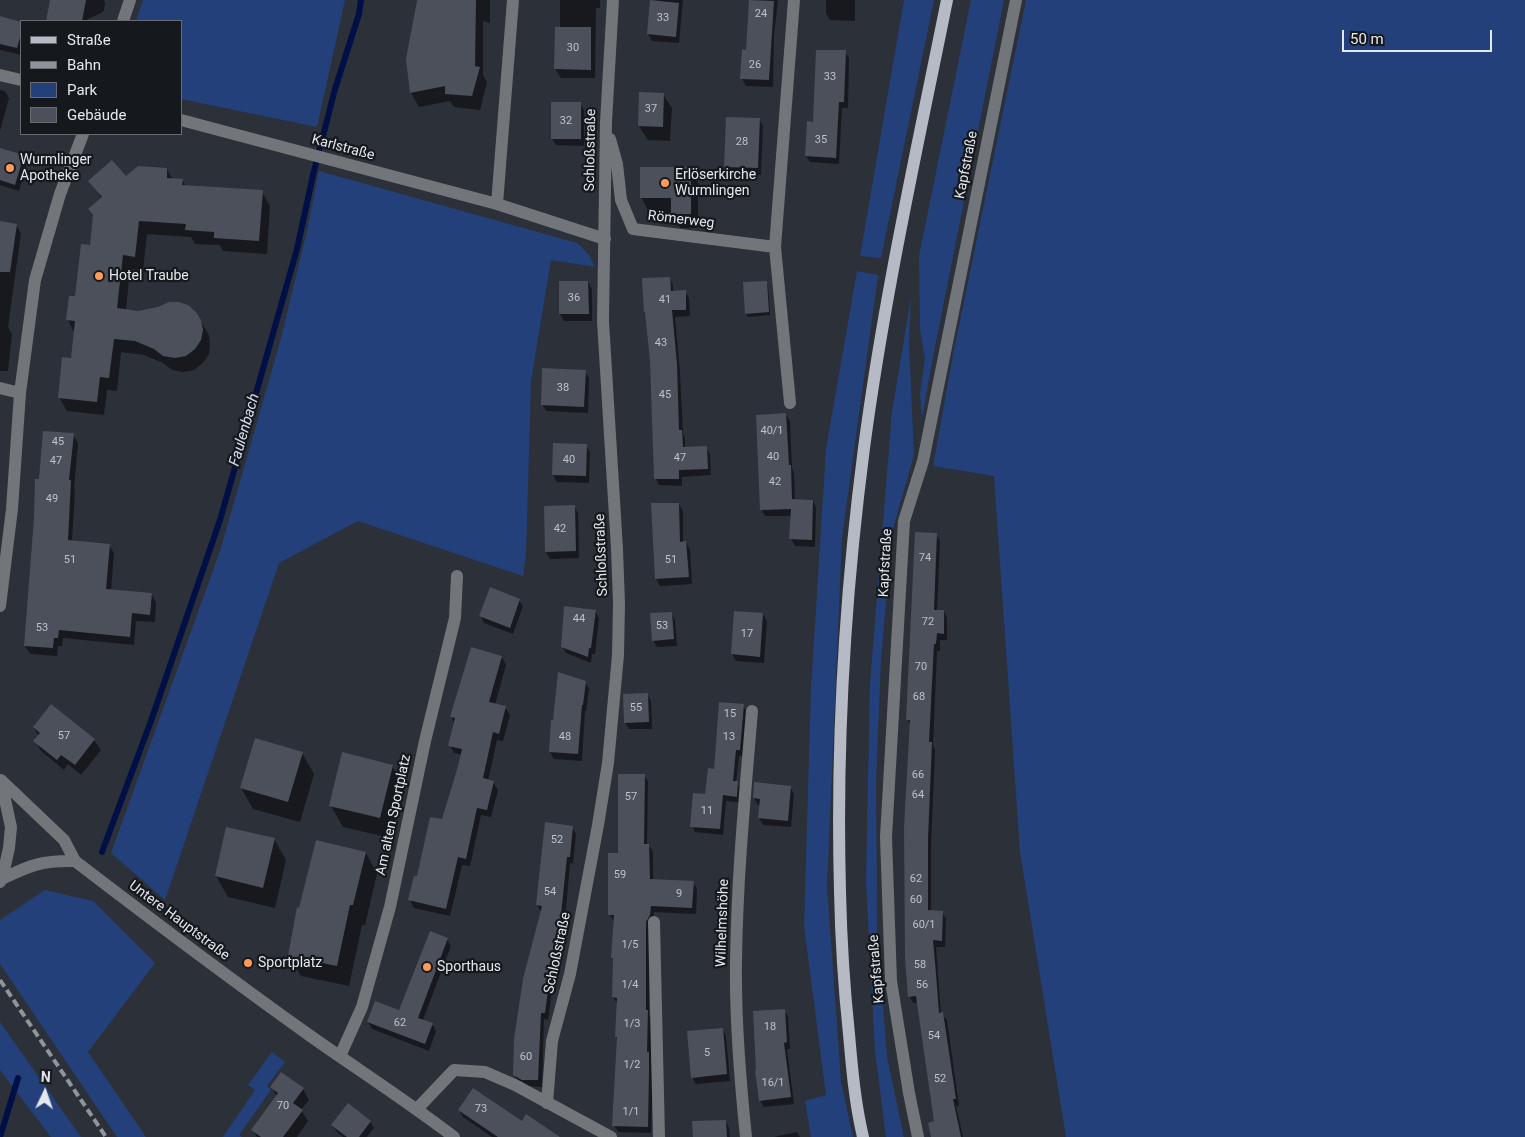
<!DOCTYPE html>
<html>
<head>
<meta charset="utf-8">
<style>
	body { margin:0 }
	#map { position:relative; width:1525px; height:1137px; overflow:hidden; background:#2b3039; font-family:Roboto,sans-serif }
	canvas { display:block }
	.legend { position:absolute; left:20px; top:20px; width:162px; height:115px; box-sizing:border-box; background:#15181c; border:1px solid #686b70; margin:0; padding:6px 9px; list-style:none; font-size:15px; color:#e4e8ee }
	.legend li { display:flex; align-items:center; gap:10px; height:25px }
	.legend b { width:25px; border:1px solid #686b70 }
	.north { position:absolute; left:20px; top:1067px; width:50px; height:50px; -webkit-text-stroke:4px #15181c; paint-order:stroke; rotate:3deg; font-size:14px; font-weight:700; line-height:20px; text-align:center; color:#e4e8ee }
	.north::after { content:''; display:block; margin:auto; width:18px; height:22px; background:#e4e8ee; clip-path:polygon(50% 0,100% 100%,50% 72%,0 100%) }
	.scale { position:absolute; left:1342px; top:30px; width:150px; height:22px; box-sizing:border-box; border:2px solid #e4e8ee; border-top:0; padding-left:6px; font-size:15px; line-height:18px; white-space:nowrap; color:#e4e8ee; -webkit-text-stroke:4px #15181c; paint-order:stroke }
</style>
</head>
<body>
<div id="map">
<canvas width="1525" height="1137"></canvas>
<ul class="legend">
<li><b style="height:6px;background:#b5bac4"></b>Straße</li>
<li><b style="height:6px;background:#90949c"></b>Bahn</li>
<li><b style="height:14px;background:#24407a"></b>Park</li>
<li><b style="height:14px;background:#4b505a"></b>Gebäude</li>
</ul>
<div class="north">N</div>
<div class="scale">50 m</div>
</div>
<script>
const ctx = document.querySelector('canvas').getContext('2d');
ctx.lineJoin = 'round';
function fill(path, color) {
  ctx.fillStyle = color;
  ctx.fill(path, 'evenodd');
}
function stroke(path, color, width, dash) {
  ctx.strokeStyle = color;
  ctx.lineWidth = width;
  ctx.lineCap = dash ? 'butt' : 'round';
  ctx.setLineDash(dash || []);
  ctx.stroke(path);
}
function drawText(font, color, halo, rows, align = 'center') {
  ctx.font = font + ' Roboto,sans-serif';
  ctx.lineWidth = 4.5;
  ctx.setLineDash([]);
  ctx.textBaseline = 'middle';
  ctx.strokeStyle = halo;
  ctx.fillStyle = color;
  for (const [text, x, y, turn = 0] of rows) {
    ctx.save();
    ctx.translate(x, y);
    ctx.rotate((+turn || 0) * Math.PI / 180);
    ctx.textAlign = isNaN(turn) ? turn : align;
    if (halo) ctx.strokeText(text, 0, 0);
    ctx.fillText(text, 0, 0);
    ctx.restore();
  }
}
const green = new Path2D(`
	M143 0H345L317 127 181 99V21H136Z
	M904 0H934L881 258 860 256Z
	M971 0H1004L933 357 922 418 920 393 925 359 920 329 919 256Z
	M1026 0H1525V1137H1066L1020 852 994 476 933 466 953 355Z
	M319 171 577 243 589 255 595 267 551 260 531 381 526 555 523 576 358 521 279 563 165 900 111 853 220 551 280 342 307 231Z
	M857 271 878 275 842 538 827 887 841 1081 853 1137H811L805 1101 826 1095 804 926 811 689 826 449Z
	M911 298 909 343 914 455 892 532 881 660 876 780 877 927 887 1057 904 1137H886L875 1051 866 881 870 683 892 412Z
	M45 890 93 901 155 963 88 1052 146 1137H117L0 964V920Z
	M0 1022 81 1137H51L0 1070Z
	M272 1052 285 1062 267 1086 271 1090 239 1135 242 1137H223L255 1090 248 1085Z`);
const shadow = new Path2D(`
	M52 0H104L105 2 104 10 101 13 88 19 87 21H48Z
	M417 0H490V23L483 21V75L487 82 480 110 454 107 450 101 419 107 411 93 407 59Z
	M560 0H600V8H596L595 78H561L555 69 560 28Z
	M652 0H683L679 43 652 41 648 34Z
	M751 0H778L774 35 773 87 746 86 742 79 748 51Z
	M826 0H855V21L830 20 826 13Z
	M0 17 21 23V55L0 50Z
	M845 52 849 58 848 108H842L839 164 810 162 806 156 814 123Z
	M0 90 5 91 9 98 0 131Z
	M663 94 672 108 670 141 648 140 639 126Z
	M580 103 584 110V146L556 145 552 139Z
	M759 119 763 126 761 175 729 174 725 167Z
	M0 149 24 156 27 163 19 191 0 185Z
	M167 169 172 179 182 180 186 186 262 192 270 206 267 254 223 251 220 245 195 244 191 237 147 234 143 270 130 269 126 310 138 312H195L209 335 210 345 209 354 203 363 194 370 183 372 172 370 163 363 144 355 121 352 117 391 107 390 104 415 67 411 59 397 72 359 75 334 68 320 76 298 91 247 94 217 89 210 102 199 90 181 125 178Z
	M690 169 698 183V228H680L672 212H649L641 197Z
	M0 223 16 225 21 233 8 327 12 334 8 371H0Z
	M669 278 673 285V292L685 291 689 298 690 316 675 317 680 372 683 434 685 438V448L706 447 710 454 711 475 682 477V486L659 485 655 478Z
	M588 282 592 289V321H564L560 314Z
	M766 282 768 285 770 315 748 317 746 314Z
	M585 372 589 378 588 413 546 411 542 404Z
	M786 415 790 421 792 468 794 473 795 500 813 501 816 508 815 547 795 546 791 539 792 516H765L761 509Z
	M73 435 78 443 74 488 75 490 72 541 109 545 114 553 111 591 152 595 156 603 155 622 136 621 134 645 63 638 62 646H58L57 656 30 654 25 646 40 480Z
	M586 445 590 452 589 483 557 482 553 475Z
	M679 504 683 511V543H686L690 550 692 584 660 586 656 579Z
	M574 506 578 513 579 558 550 559 546 552 545 507Z
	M936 534 940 541 937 611H944L947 618V640H940V651H937L933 746 935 750 931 847V911L942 912 946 919 945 947H936L941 1014 947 1020 959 1106H956L963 1137H932L935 1122 918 1003H913L910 997 911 725 907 719Z
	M519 600 523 606 513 634 484 623 481 616Z
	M595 611 599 618 595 654H592L591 663 566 653 562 646Z
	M671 613 675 620 677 646 657 647 653 640Z
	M763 614 767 621 764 663 736 661 732 654Z
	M502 657 506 665 495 705 505 707 510 715 503 741 497 740 488 781 493 782 498 790 491 817 481 815 470 866 462 865 450 916 414 908 410 900 443 821 462 755 454 753 450 745 455 724 451 717Z
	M585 682 589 689 586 711H585L582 761 554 759 550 752Z
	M647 694 651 701 652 729H629L625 722Z
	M743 705 746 711 743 756H739L736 782 741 788 739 802 726 801 723 835 695 832 692 826 706 795Z
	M51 706 94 740 101 750 81 775 68 764 64 770 41 751 35 741 39 736 34 728Z
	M302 753 314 774 300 822 253 809 241 788Z
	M392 766 404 786 391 838 343 827 331 806Z
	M644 775 648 782 647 846H649L653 852V880L693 882 697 889 696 914 654 912 653 922 649 929V1016L651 1018V1058L653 1079 651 1133 618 1132 614 1125 618 1040 616 1037 618 1005 613 997 614 961 612 958 614 922 610 915V854H619Z
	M790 787 794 794 791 827 763 825 759 818 761 805H758L754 798Z
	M572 827 576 834 573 864 570 863 563 942 551 989 552 991 548 1020 544 1019 542 1087 527 1086 518 1082 514 1075 541 912 537 905Z
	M274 839 286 860 275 908 228 897 216 876Z
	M366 853 377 874 365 925H362L349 986 301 976 289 955Z
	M447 939 451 946 423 1020 432 1024 436 1031 429 1051 372 1029 368 1022 400 1012Z
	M784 1010 788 1017 790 1049H787L794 1104 764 1107 760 1101Z
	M722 1029 726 1036 730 1081 696 1084 692 1077Z
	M282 1073 303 1089 309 1100 301 1110 308 1121 297 1137H257L253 1130 277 1097 272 1087Z
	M459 1110 523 1123 552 1137H492L463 1117Z
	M370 1121 374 1128 367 1137H343L337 1132 333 1126Z
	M726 1121 729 1128 730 1137H695Z
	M797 1132 800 1137H774Z`);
const stream = new Path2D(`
	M102 852 151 721 220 520 297 249 313 175 335 89 359 14 361 0
	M0 1137 18 1078`);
const building = new Path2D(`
	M50 0H86L82 21H46Z
	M417 0H476L475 66 480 67 472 96 445 94V86L410 93 406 59Z
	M650 0 679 3 676 37 647 34Z
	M749 0 774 1 769 80 740 79 742 49 746 50Z
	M0 16 21 22V34L17 48 0 44Z
	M555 27H591V70L554 69Z
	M816 50H846L844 102H839L836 158 805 156 807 121 813 122Z
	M639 92 664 93 663 127 638 126Z
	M551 102H581V139H551Z
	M726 117 760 118 758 168 724 167Z
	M0 148 24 155 15 185 0 180Z
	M112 160 126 176 138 166 167 168V178L183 179 182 185 263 190 259 241 214 238V232L185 230 186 224 139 221 135 257 123 255 117 308 138 311 158 307 169 302H179L188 305 196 312 201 320 203 330 201 340 195 349 186 356 175 358 163 356 154 349 135 341 114 339 109 378 100 377 97 402 58 398 62 357 71 358 75 321 66 320 69 296H75L81 244 90 245 93 215 88 209 102 197 88 181Z
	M640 167H691V214H671V198H640Z
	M0 221 17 224 10 272H0Z
	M670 277 671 291 686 290V310H672L677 364 679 430H682L683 447 707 446 708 469 679 470V479H654L650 361 645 312H644L642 278Z
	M559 281H588L589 314H559Z
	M767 281 769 312 745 314 743 282Z
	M542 368 586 370 584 407 541 405Z
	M786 413 789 465H791L792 499 813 500 812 540 789 539 791 509 760 510 756 415Z
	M43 431 74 433 69 480H71L68 540 110 544 106 589 152 593 150 615 132 613 130 637 59 630 58 638H54L53 648 24 646 34 518 35 479H39Z
	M553 443 587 444 586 476 552 475Z
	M651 503H679L680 542 686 541 689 577 655 579Z
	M575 505 576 551 545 552 544 506Z
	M915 532 937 533 934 610H944V634L937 633 936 644H934L929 742H932L928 839V910L943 911 942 941 933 940 936 974 939 1013 943 1012 956 1099H953L961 1137H931L928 1123 934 1121 925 1059 916 996 908 997 905 958 904 827 910 720H906Z
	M490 587 520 599 510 628 479 616Z
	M564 606 596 610 591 648H589L588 657 561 647Z
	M734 611 763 613 760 657 731 654Z
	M672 612 674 639 652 641 650 613Z
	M471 647 502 656 489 702 506 706 499 734 493 732 483 778 494 781 487 810 477 808 466 859 458 857 446 909 408 900 414 876H417L430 817 442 819 458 766 462 749 448 746 455 718 450 717Z
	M558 672 586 681 583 705H582L578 754 549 752 551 720H553Z
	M648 693 649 722 624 723 623 694Z
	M719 702 744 704 740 750H736L733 781H738L737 797 723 795 720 829 690 827 693 793 705 794 708 768 714 769Z
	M51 704 95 739 75 765 61 755 57 760 33 741 40 733 33 727Z
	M255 738 303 752 288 802 240 788Z
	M342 752 393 765 380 818 329 806Z
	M618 774H645L644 844H649L650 879 694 881 692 908 651 906 650 915 646 922V1010H648L647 1052H649V1072L648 1127 612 1126 617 1037H615L617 998 612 997 613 958H611L614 915H608V853H618Z
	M754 782 791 786 788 821 758 818 760 799 753 798Z
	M545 822 573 826 570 857H567L559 934 547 983H549L545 1013H541L538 1080H522L513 1075 514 1039 523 979 542 906 536 905Z
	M226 827 275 838 263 888 215 876Z
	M316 840 366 852 353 905H350L337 966 288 956 297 907 299 908Z
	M430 931 448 938 418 1018 433 1023 425 1044 367 1022 375 1001 399 1010Z
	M785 1009 787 1042 784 1043 791 1097 759 1101 755 1070H756L753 1011Z
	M723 1028 727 1074 691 1078 687 1031Z
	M281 1072 304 1088 293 1103 303 1110 283 1137H261L251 1130 278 1093 270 1087Z
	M473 1088 522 1121 526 1114 560 1137H498L458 1110Z
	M348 1103 371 1121 359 1137H347L331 1125Z
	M726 1120 727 1137H693L692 1121Z`);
const minor = new Path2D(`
	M123 21 130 0
	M0 75 21 80
	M181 120 497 204 605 239
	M610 139 617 164 621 200 633 229 775 247
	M497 204 513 0
	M0 388 20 393
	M790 403 775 247 794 0
	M0 606 12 509 20 393 35 280 60 194 83 134
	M1 780 64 840 75 861C152 920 229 978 309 1035 357 1069 407 1101 454 1137
	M1 781 11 827 9 848 2 879
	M0 882 2 879C30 865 44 860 75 861
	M654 922 659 1137
	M340 1056 362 1007 390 907 425 741 455 618 457 576
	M547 1103 552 1041 570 974 598 825 608 763 618 655 619 603 617 549 603 321 606 122 613 0
	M417 1109 454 1070 485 1072 515 1085 611 1137
	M746 1137C740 1079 735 1021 736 962 737 878 745 795 752 711
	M918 1137 909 1093 891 981 886 837 904 521 923 461 1016 0`);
const major = new Path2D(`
	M863 1137C855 1103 852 1069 849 1034 844 987 841 939 840 891 836 743 845 594 864 448 884 297 917 149 947 0`);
const rail = new Path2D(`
	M0 980 106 1137`);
const markers = [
	[10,168,5,"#fe9b58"],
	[665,183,5,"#fe9b58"],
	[99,276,5,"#fe9b58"],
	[248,963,5,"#fe9b58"],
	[427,967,5,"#fe9b58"]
];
const numberNames = [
	["24",761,14],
	["33",663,18],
	["30",573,48],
	["26",755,65],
	["33",830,77],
	["37",651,109],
	["32",566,121],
	["35",821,140],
	["28",742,142],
	["36",574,298],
	["41",665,300],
	["43",661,343],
	["38",563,388],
	["45",665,395],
	["40/1",772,431],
	["45",58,442],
	["40",773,457],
	["47",680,458],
	["40",569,460],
	["47",56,461],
	["42",775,482],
	["49",52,499],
	["42",560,529],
	["74",925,558],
	["51",70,560],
	["51",671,560],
	["44",579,619],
	["72",928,622],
	["53",662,626],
	["53",42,628],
	["17",747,634],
	["70",921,667],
	["68",919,697],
	["55",636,708],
	["15",730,714],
	["57",64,736],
	["48",565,737],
	["13",729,737],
	["66",918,775],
	["64",918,795],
	["57",631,797],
	["11",707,811],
	["52",557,840],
	["59",620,875],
	["62",916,879],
	["54",550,892],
	["9",679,894],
	["60",916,900],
	["60/1",924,925],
	["1/5",630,945],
	["58",920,965],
	["1/4",630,985],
	["56",922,985],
	["62",400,1023],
	["1/3",632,1024],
	["18",770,1027],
	["54",934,1036],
	["5",707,1053],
	["60",526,1057],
	["1/2",632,1065],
	["52",940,1079],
	["16/1",773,1083],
	["70",283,1106],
	["73",481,1109],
	["1/1",631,1112]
];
const streetNames = [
	["Karlstraße",343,148,15],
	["Schloßstraße",591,150,-89],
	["Kapfstraße",967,165,-79],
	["Römerweg",681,220,7],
	["Schloßstraße",602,555,-92],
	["Kapfstraße",886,563,-87],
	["Am alten Sportplatz",394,815,-78],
	["Untere Hauptstraße",179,921,37],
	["Wilhelmshöhe",723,923,-88],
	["Schloßstraße",558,953,-78],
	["Kapfstraße",877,969,-95]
];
const poiNames = [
	["Wurmlinger",20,160],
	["Apotheke",20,176],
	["Erlöserkirche",675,175],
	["Wurmlingen",675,191],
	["Hotel Traube",109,276],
	["Sportplatz",258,963],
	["Sporthaus",437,967]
];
const waterNames = [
	["Faulenbach",245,430,-74]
];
fill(green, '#24407a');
fill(shadow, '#0007');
stroke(stream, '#000f46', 6);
fill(building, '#4b505a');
stroke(minor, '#72757a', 12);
stroke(major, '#b5bac4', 12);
stroke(rail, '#90949c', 4, [8, 4]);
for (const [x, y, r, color] of markers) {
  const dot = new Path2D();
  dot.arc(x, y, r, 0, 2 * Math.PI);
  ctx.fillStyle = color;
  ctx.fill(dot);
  stroke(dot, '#15181c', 2);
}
drawText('11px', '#bec2c9', null, numberNames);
drawText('14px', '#e4e8ee', '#15181c', streetNames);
drawText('14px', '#e4e8ee', '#15181c', poiNames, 'left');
drawText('italic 15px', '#d6e0f2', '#15181c', waterNames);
</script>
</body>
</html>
